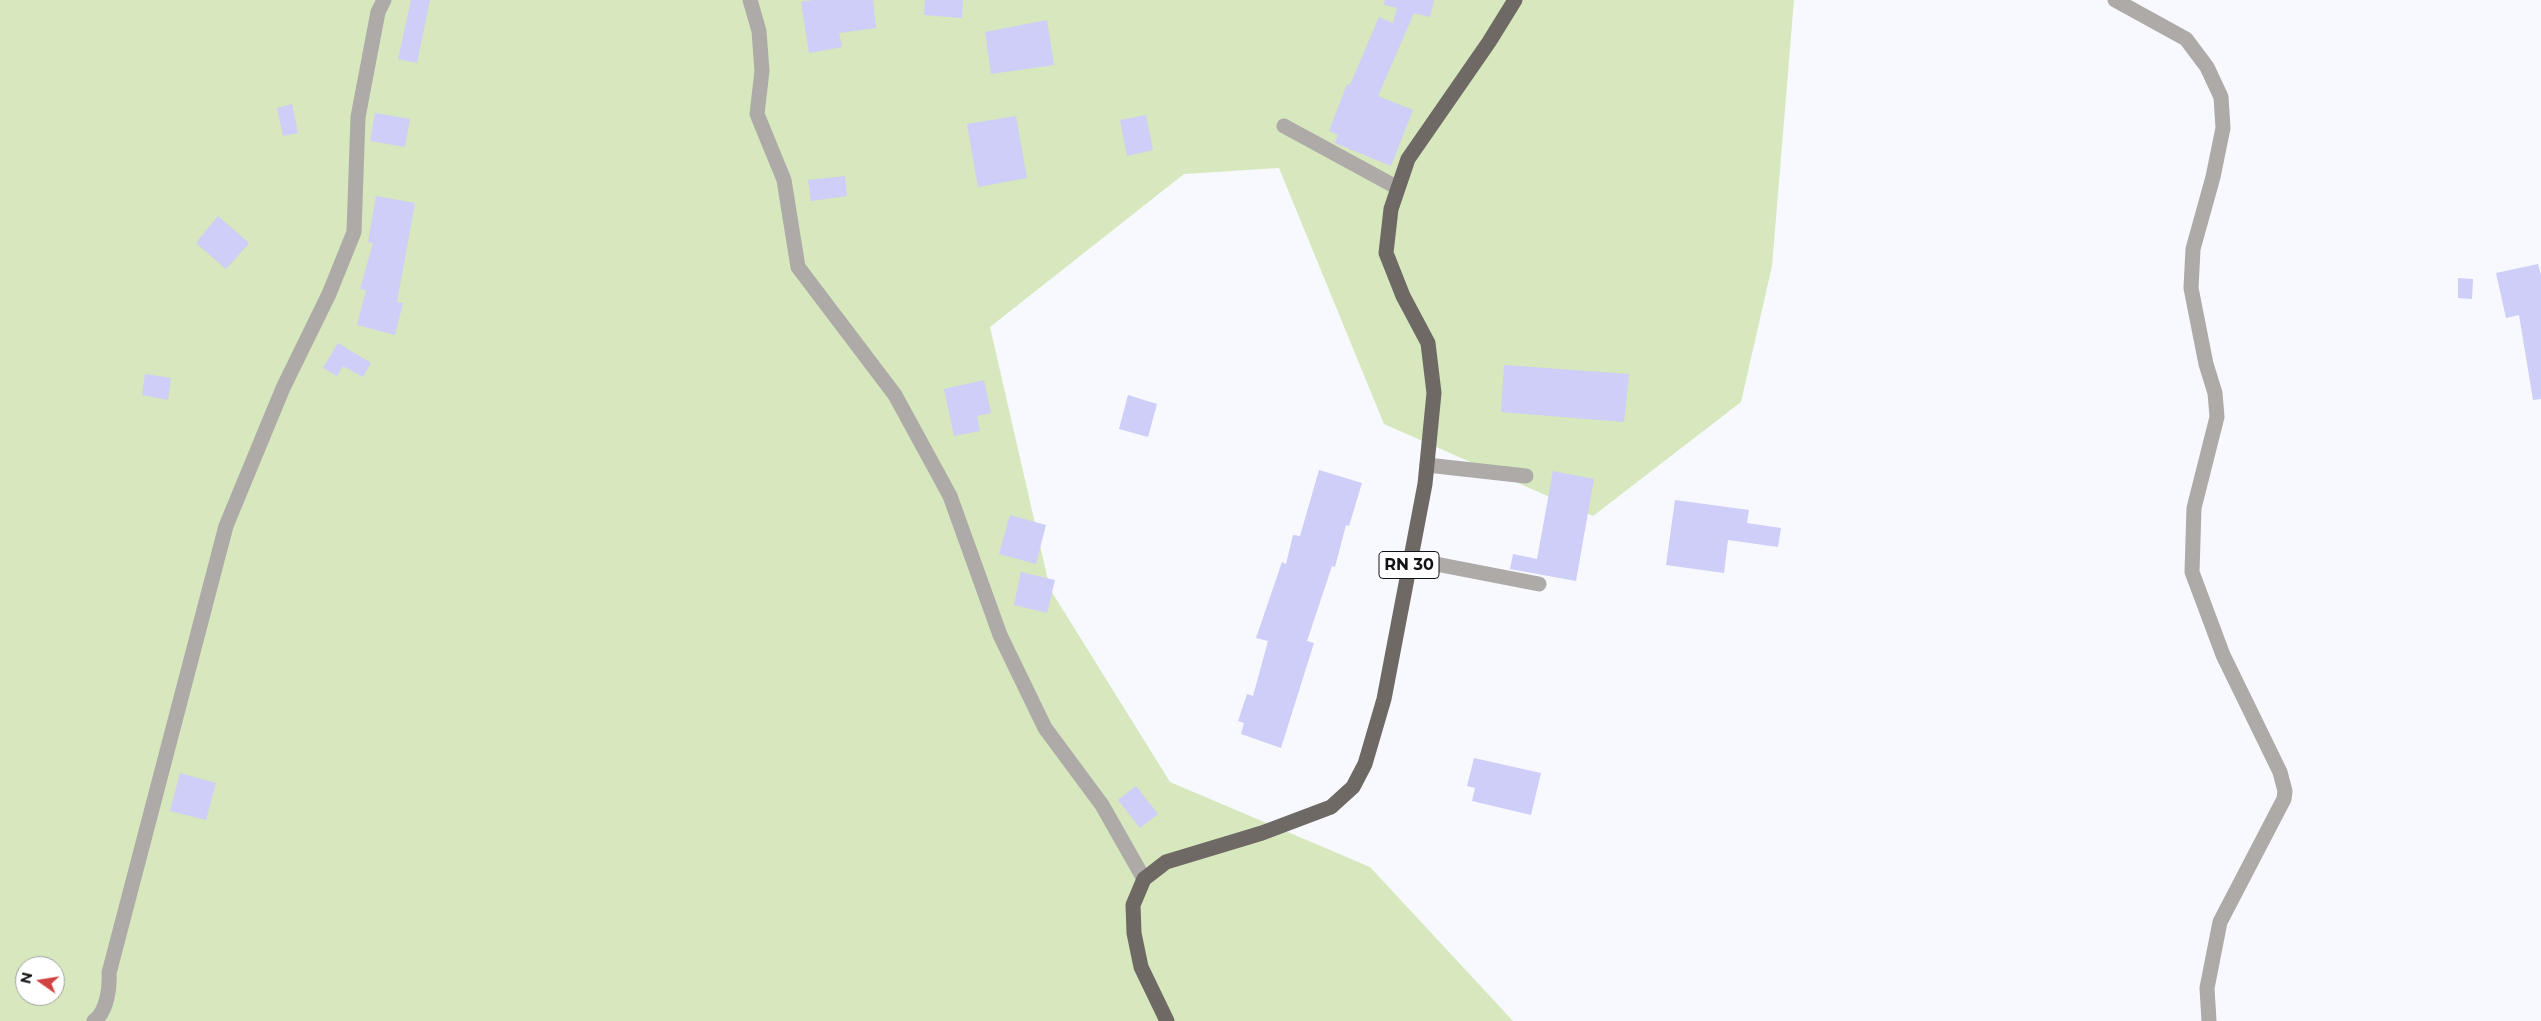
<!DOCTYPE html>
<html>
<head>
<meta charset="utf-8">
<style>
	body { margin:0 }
	#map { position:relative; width:2541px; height:1021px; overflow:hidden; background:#f7f9fe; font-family:Montserrat,sans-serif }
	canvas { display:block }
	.north { position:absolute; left:15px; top:956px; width:50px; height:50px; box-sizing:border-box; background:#fff; border:1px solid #a0a1a2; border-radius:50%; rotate:283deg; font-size:14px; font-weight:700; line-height:20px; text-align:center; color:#121316 }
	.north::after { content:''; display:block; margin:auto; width:18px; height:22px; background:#d14241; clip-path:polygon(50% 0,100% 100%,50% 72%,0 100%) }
</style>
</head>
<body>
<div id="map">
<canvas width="2541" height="1021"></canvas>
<div class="north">N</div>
</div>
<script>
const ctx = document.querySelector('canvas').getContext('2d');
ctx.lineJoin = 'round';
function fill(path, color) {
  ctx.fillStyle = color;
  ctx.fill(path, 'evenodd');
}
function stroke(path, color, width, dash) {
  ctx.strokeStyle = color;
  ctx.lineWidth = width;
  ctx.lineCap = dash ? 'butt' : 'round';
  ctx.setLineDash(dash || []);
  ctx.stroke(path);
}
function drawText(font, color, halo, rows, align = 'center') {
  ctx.font = font + ' Montserrat,sans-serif';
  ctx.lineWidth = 4;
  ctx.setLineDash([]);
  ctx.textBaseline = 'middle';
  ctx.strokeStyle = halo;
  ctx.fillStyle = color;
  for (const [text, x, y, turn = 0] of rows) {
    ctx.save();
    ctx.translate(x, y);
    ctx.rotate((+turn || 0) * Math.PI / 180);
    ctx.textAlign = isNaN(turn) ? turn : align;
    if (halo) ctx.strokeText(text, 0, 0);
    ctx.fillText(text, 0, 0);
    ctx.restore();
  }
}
const green = new Path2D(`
	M0 0H1794L1772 266 1741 402 1593 516 1384 424 1279 168 1184 174 990 327 1050 589 1170 782 1370 867 1513 1021H0ZM25 966H55V996H25Z`);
const building = new Path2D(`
	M411 0H430L417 63 398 59Z
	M813 0H873L876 28 839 33 842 47 809 53 801 2Z
	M925 0H963L962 18 924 15Z
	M1385 0H1434L1430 17 1414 13 1378 96 1413 110 1391 166 1335 143 1338 135 1329 131 1347 84 1350 85 1379 17 1393 23 1397 8 1384 5Z
	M1047 20 1054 65 991 74 985 32Z
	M292 104 298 133 283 136 277 108Z
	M375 113 410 119 405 147 370 141Z
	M1146 115 1153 150 1127 156 1120 120Z
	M1016 116 1027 178 978 187 967 124Z
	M845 176 847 196 811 201 808 180Z
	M376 196 415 203 397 302 403 303 395 335 357 325 366 290 360 289 373 243 368 242Z
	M218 216 249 243 226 269 196 243Z
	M2538 264 2541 275V399L2533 400 2519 315 2506 318 2496 273Z
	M2458 278 2473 279 2472 299 2458 298Z
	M338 343 371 363 363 377 343 366 337 376 323 368Z
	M1504 365 1629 374 1624 422 1501 412Z
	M145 374 171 378 168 400 142 395Z
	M984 380 991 413 977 416 980 431 954 436 944 389Z
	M1128 395 1157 404 1148 437 1119 429Z
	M1319 470 1362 483 1349 526 1346 525 1335 567 1332 566 1307 641 1314 643 1281 748 1241 734 1244 723 1238 721 1247 694 1253 696 1268 641 1256 638 1282 562 1286 564 1293 535 1300 536Z
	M1553 471 1594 479 1576 581 1510 569 1513 554 1537 559Z
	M1675 500 1749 510 1747 523 1781 528 1778 547 1728 540 1724 573 1666 565Z
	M1010 515 1046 525 1036 564 999 554Z
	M1021 572 1055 580 1047 613 1014 605Z
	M1474 758 1541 773 1531 815 1472 801 1475 788 1467 786Z
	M180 773 216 783 206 820 170 811Z
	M1136 786 1158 814 1140 828 1118 800Z`);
const minor = new Path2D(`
	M750 0 759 31 762 71 757 114 784 180 798 267 895 395 950 496 1000 635 1045 728 1102 805 1144 879
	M2115 0 2186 39 2207 67 2221 97 2223 128 2213 177 2193 249 2191 288 2206 364 2215 393 2217 417 2194 508 2192 572 2223 655 2280 772 2285 791 2284 799 2220 922 2207 988 2209 1021
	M1284 126 1398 188
	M1427 465 1526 476
	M1410 559 1539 584
	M94 1021C107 1012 110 987 109 973L226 526 283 388 329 294 354 232 358 117 378 12 384 0`);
const major = new Path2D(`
	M1167 1021 1141 967 1134 933 1133 905 1144 879 1166 862 1262 833 1331 807 1353 787 1365 764 1384 699 1425 484 1434 393 1428 343 1403 296 1386 253 1391 209 1408 159 1489 42 1515 0`);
const shields = [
	[1409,565,60]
];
const shieldNames = [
	["RN 30",1409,565]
];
fill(green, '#d7e7be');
fill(building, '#cecef8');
stroke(minor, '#adaaa7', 15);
stroke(major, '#6e6964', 15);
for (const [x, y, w] of shields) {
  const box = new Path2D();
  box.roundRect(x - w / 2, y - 13.5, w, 27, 4);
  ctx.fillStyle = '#fff';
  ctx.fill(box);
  stroke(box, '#121316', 1);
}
drawText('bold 16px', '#121316', null, shieldNames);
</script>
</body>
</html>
